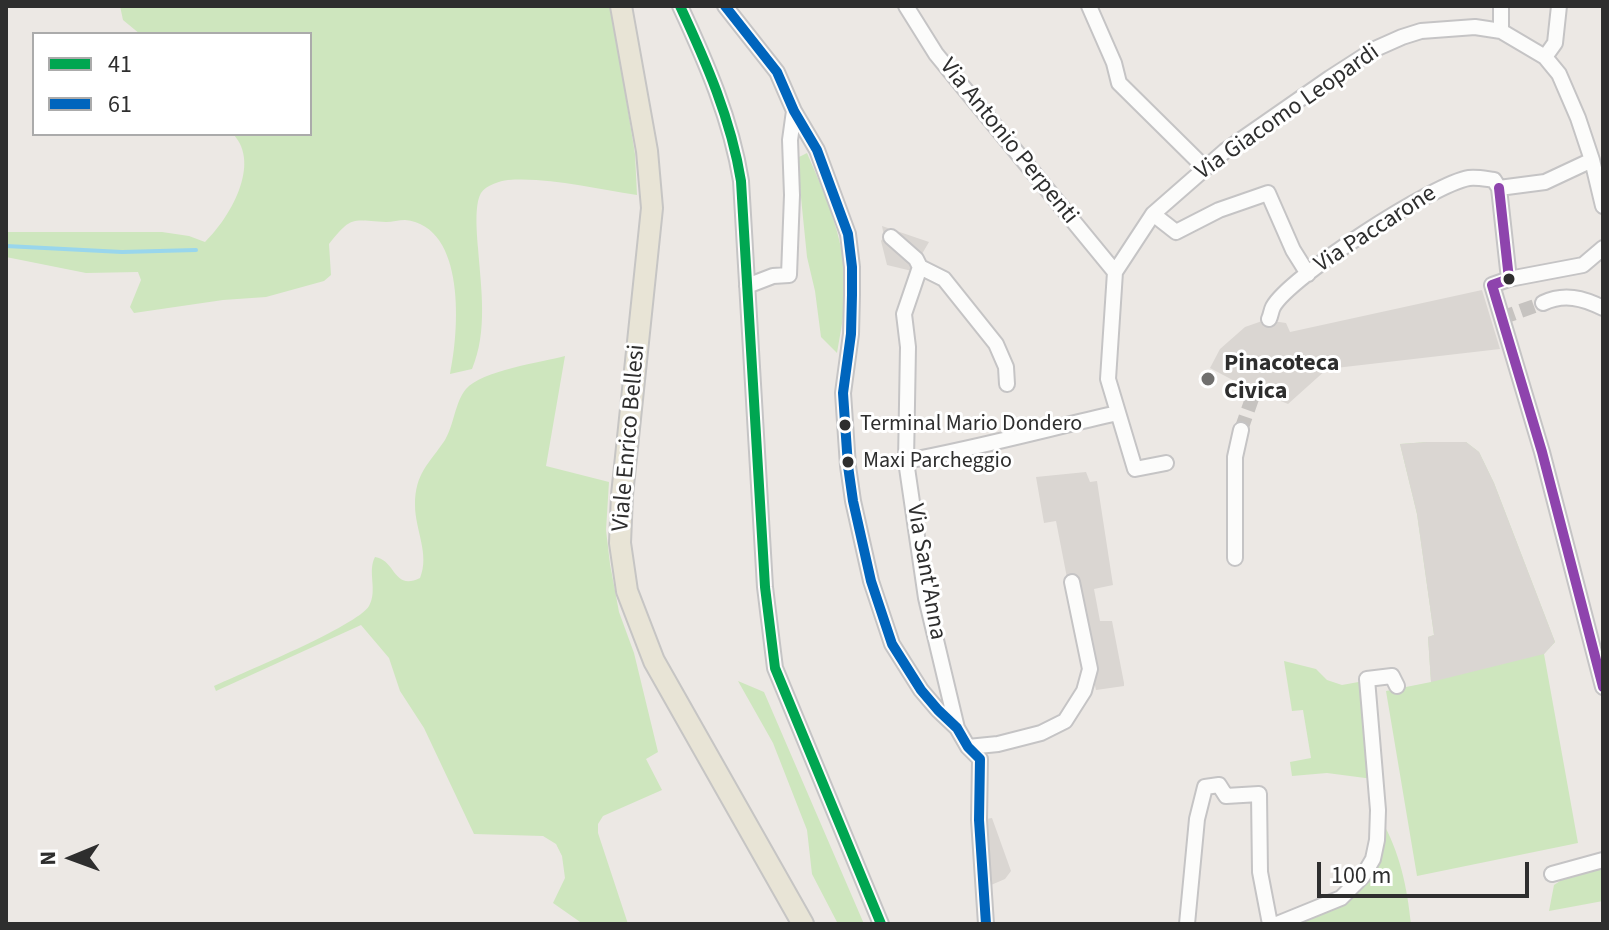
<!DOCTYPE html>
<html>
<head>
<meta charset="utf-8">
<style>
	body { margin:0 }
	#map { position:relative; width:1609px; height:930px; overflow:hidden; background:#ece8e4; font-family:"Source Sans 3",sans-serif }
	canvas { display:block }
	.frame { position:absolute; inset:0; border:8px solid #2e2e2e; pointer-events:none }
	.legend { position:absolute; left:32px; top:32px; width:280px; height:104px; box-sizing:border-box; background:#fff; border:2px solid #ababab; margin:0; padding:10px 14px; list-style:none; font-size:24px; color:#2e2e2e }
	.legend li { display:flex; align-items:center; gap:16px; height:40px }
	.legend b { width:40px; border:2px solid #ababab }
	.north { position:absolute; left:32px; top:818px; width:80px; height:80px; -webkit-text-stroke:6px #fff; paint-order:stroke; rotate:269deg; font-size:22px; font-weight:700; line-height:32px; text-align:center; color:#2e2e2e }
	.north::after { content:''; display:block; margin:auto; width:28px; height:36px; background:#2e2e2e; clip-path:polygon(50% 0,100% 100%,50% 72%,0 100%) }
	.scale { position:absolute; left:1317px; top:862px; width:212px; height:36px; box-sizing:border-box; border:4px solid #2e2e2e; border-top:0; padding-left:10px; font-size:24px; line-height:28px; white-space:nowrap; color:#2e2e2e; -webkit-text-stroke:6px #fff; paint-order:stroke }
</style>
</head>
<body>
<div id="map">
<canvas width="1609" height="930"></canvas>
<div class="frame"></div>
<ul class="legend">
<li><b style="height:10px;background:#00a651"></b>41</li>
<li><b style="height:10px;background:#0065bd"></b>61</li>
</ul>
<div class="north">N</div>
<div class="scale">100 m</div>
</div>
<script>
const ctx = document.querySelector('canvas').getContext('2d');
ctx.lineJoin = 'round';
function fill(path, color) {
  ctx.fillStyle = color;
  ctx.fill(path, 'evenodd');
}
function stroke(path, color, width, dash) {
  ctx.strokeStyle = color;
  ctx.lineWidth = width;
  ctx.lineCap = dash ? 'butt' : 'round';
  ctx.setLineDash(dash || []);
  ctx.stroke(path);
}
function drawText(font, color, halo, rows, align = 'center') {
  ctx.font = font + ' "Source Sans 3",sans-serif';
  ctx.lineWidth = 6;
  ctx.setLineDash([]);
  ctx.textBaseline = 'middle';
  ctx.strokeStyle = halo;
  ctx.fillStyle = color;
  for (const [text, x, y, turn = 0] of rows) {
    ctx.save();
    ctx.translate(x, y);
    ctx.rotate((+turn || 0) * Math.PI / 180);
    ctx.textAlign = isNaN(turn) ? turn : align;
    if (halo) ctx.strokeText(text, 0, 0);
    ctx.fillText(text, 0, 0);
    ctx.restore();
  }
}
const green = new Path2D(`
	M120 6H611L635 154 637 195C595 189 550 177 508 180 500 181 486 185 481 193 474 205 477 234 478 248 481 288 488 331 472 369L450 374C459 333 467 226 405 220 399 220 392 222 386 222 352 221 353 214 329 244L331 275 324 281 266 297 223 300 134 313 130 307 141 280 138 272 86 273 6 257V232H162L189 236 205 242C229 219 262 164 233 134H310V34H140L123 20Z
	M807 153C827 199 848 246 845 297 844 316 840 335 837 353L821 337 815 291 807 257 797 158Z
	M565 356 546 466 609 482 606 530 610 564 619 612 634 653 658 752 646 759 662 790 603 816 598 824V833L628 924H583L553 903 565 878 562 856 556 844 543 836 474 834 424 728 400 691 389 658 361 625 216 691 214 686C242 673 357 626 369 606 378 590 367 572 375 557 396 560 393 591 420 578 430 554 415 530 415 505 415 473 429 464 445 440 454 425 455 402 466 389 481 371 542 362 565 356Z
	M1427 442H1466L1479 452 1494 483 1555 642 1544 654 1578 843 1417 876 1386 691 1431 682 1428 637 1434 635 1417 514 1400 444Z
	M1284 661 1316 669 1327 680 1342 685 1364 681 1373 779 1327 773 1292 776 1290 762 1311 758 1303 710 1292 711Z
	M738 681 764 692 864 924H838L812 874 807 830 773 743Z
	M1381 819C1400 853 1407 886 1411 924H1291L1358 886Z
	M1603 867V901L1549 911 1554 885 1566 877Z`);
const plaza = new Path2D(`
	M882 226 929 242 912 271 887 265 881 241 884 236Z
	M1482 290 1500 349 1327 369 1288 404 1242 385 1210 368 1220 349 1245 327 1265 320 1286 323 1290 332Z
	M1427 442H1466L1479 452 1494 483 1555 642 1544 654 1431 682 1428 637 1434 635 1417 514 1400 444Z
	M1086 472 1090 482 1097 481 1113 585 1094 589 1100 621H1112L1124 683V686L1096 690 1072 583H1068L1056 521 1044 523 1036 477Z
	M992 818 1011 871 1005 879 991 885 983 878 979 820Z`);
const stream = new Path2D(`
	M6 246 122 252 196 250`);
const minorTunnel = new Path2D(`
	M1501 318 1543 303
	M1241 430 1255 390`);
const minor = new Path2D(`
	M680 6C706 62 731 119 741 181L765 587 775 668 881 924
	M725 6 777 72 794 111 817 150 848 234 852 267V295L851 334 843 393 848 466 853 501 871 581 892 644 921 690 938 710 957 728 968 747 980 759 979 820 986 924
	M906 6 936 54 1115 272
	M1089 6 1114 63 1119 83 1205 168
	M1501 6V31
	M1545 57 1555 43 1559 6
	M1499 188 1509 279 1492 285 1542 452 1603 687
	M1499 188 1545 182 1592 160
	M1153 214 1176 232 1219 210 1268 193 1293 250 1308 274
	M891 237 916 259 920 267 904 314 908 347 906 461 926 598 957 728
	M920 267 944 279 996 344 1006 367 1007 384
	M1509 279 1583 265 1603 248
	M747 286 773 276 789 275 792 195 790 140 794 111
	M1543 303C1564 293 1583 298 1603 308
	M1269 319C1271 315 1271 311 1273 307 1289 277 1435 183 1469 178 1477 177 1486 179 1494 180L1499 188
	M906 461C977 448 1047 429 1117 413
	M1166 463 1135 469 1108 379 1115 272 1153 214 1225 151 1330 78 1375 49 1402 37 1421 31 1475 27 1501 31 1545 57 1559 74 1578 118 1592 160 1603 206
	M1235 558V457L1241 430
	M968 747 998 744 1041 733 1065 721 1084 691 1090 669 1072 582
	M1552 874 1603 860
	M1187 924 1197 819 1205 787 1219 785 1226 796 1259 794 1260 872 1270 924
	M1277 924 1341 898 1363 876 1373 859 1377 840 1378 810 1367 679 1392 676 1397 686`);
const primary = new Path2D(`
	M621 6 647 151 652 208 622 495 620 543 627 591 654 661 803 924`);
const bus1 = new Path2D(`
	M680 6C706 62 731 119 741 181L765 587 775 668 881 924`);
const bus2 = new Path2D(`
	M725 6 777 72 794 111 817 150 848 234 852 267V295L851 334 843 393 848 466 853 501 871 581 892 644 921 690 938 710 957 728 968 747 980 759 979 820 986 924`);
const bus3 = new Path2D(`
	M1499 188 1509 279 1492 285 1542 452 1603 687`);
const markers = [
	[1509,279,7,"#2e2e2e"],
	[1208,379,8,"#706f6e"],
	[845,425,7,"#2e2e2e"],
	[848,462,7,"#2e2e2e"]
];
const busNames = [
	["Terminal Mario Dondero",860,425],
	["Maxi Parcheggio",863,462]
];
const streetNames = [
	["Via Giacomo Leopardi",1288,113,-35],
	["Via Antonio Perpenti",1008,142,51],
	["Via Paccarone",1376,230,-33],
	["Viale Enrico Bellesi",630,438,-85],
	["Via Sant'Anna",925,572,80]
];
const poiNames = [
	["Pinacoteca",1224,365],
	["Civica",1224,393]
];
fill(green, '#cee6be');
fill(plaza, '#dad6d2');
stroke(stream, '#99d6ec', 4);
stroke(minorTunnel, '#c6c3c0', 14, [14, 7]);
stroke(minor, '#c5c4c5', 18);
stroke(primary, '#c6c5c4', 24);
stroke(minor, '#fcfcfb', 14);
stroke(primary, '#e8e4d6', 20);
stroke(bus1, '#00a651', 10);
stroke(bus2, '#0065bd', 10);
stroke(bus3, '#8e44ad', 10);
for (const [x, y, r, color] of markers) {
  const dot = new Path2D();
  dot.arc(x, y, r, 0, 2 * Math.PI);
  ctx.fillStyle = color;
  ctx.fill(dot);
  stroke(dot, '#fff', 3);
}
drawText('22px', '#2e2e2e', '#fff', busNames, 'left');
drawText('24px', '#2e2e2e', '#fff', streetNames);
drawText('bold 24px', '#2e2e2e', '#fff', poiNames, 'left');
</script>
</body>
</html>
